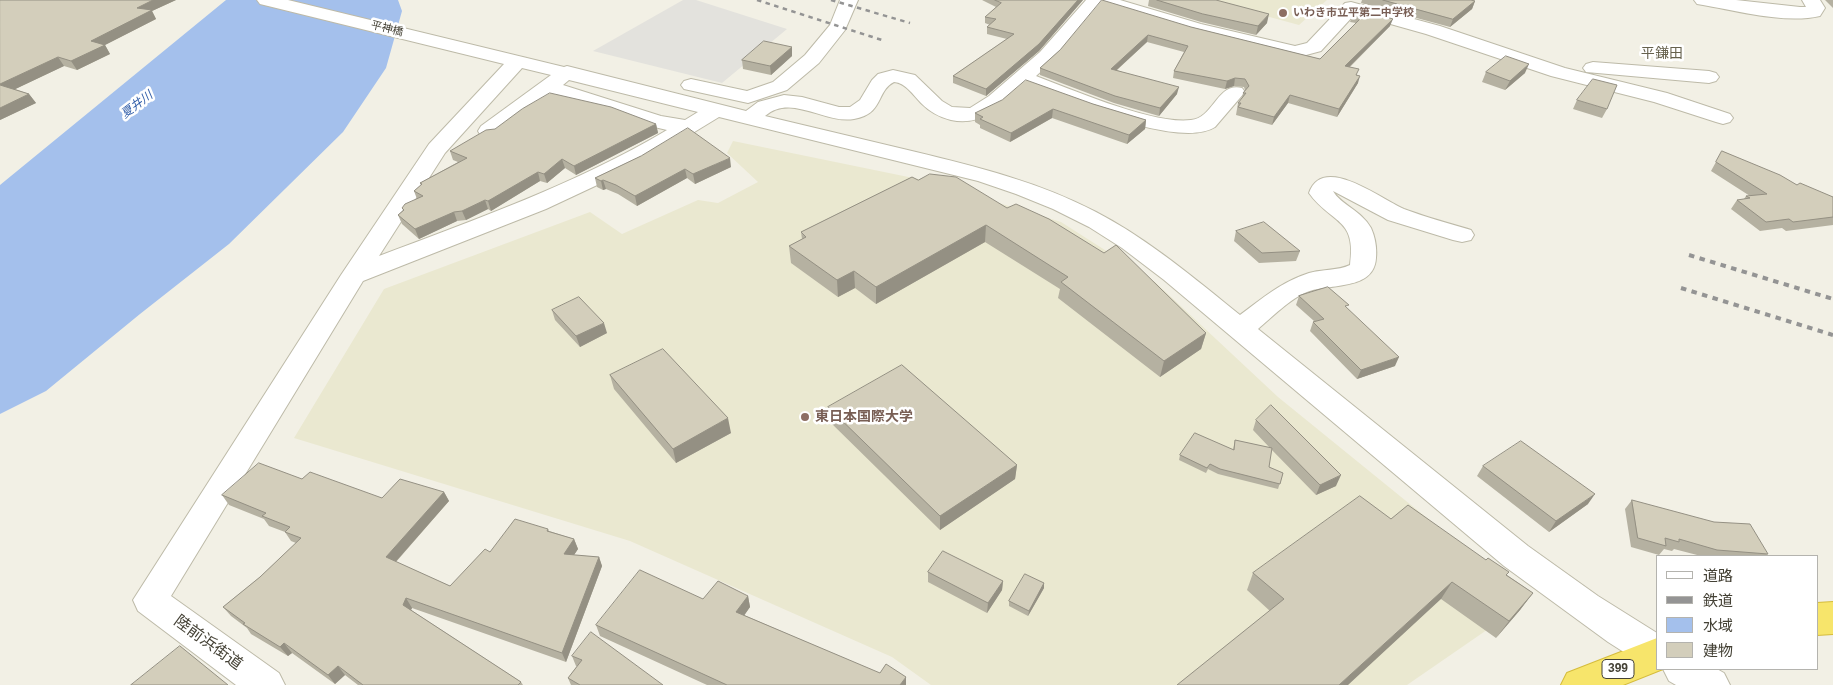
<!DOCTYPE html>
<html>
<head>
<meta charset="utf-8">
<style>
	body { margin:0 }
	#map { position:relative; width:1833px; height:685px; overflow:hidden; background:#f2f0e5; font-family:Arial,"Noto Sans JP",sans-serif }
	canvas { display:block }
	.legend { position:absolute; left:1656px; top:555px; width:162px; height:115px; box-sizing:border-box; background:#fff; border:1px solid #b4b3ae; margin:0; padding:6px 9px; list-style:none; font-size:15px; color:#444135 }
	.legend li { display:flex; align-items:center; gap:10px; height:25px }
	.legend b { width:25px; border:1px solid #b4b3ae }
</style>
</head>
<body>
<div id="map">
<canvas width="1833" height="685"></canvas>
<ul class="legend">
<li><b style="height:6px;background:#fff"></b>道路</li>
<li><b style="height:6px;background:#949494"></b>鉄道</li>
<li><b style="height:14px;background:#a4c0ec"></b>水域</li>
<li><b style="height:14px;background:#d3cebb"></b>建物</li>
</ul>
</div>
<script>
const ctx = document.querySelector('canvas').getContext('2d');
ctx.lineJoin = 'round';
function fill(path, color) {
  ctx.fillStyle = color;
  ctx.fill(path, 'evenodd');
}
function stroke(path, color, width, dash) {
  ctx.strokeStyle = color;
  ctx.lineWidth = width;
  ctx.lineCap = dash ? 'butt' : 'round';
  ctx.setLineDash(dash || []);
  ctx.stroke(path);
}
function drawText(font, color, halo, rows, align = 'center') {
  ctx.font = font + ' Arial,"Noto Sans JP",sans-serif';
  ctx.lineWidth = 5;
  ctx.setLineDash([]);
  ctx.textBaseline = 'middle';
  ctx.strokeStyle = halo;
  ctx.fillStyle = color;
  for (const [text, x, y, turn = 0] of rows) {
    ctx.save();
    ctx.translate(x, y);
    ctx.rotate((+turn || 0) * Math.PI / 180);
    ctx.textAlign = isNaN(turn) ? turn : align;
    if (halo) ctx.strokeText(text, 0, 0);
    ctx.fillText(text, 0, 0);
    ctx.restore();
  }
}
const education = new Path2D(`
	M1207 0H1327L1299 25Z
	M733 141 923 180 1061 222 1155 282 1278 397 1512 587 1510 614 1407 685H931L892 657 630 541 294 438 384 289 590 212 622 234 698 200 718 203 758 182 727 153Z`);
const parking = new Path2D(`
	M683 0H696L787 29 722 83 593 51Z`);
const water = new Path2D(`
	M226 0H398L402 11 386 68 343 132 229 244 140 314 46 391 0 414V185Z`);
const minor = new Path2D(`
	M257 0H288L564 67 567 66 746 111 758 102 784 95 802 97 839 107H850L860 100 872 80 878 74 893 70 915 75 942 101 952 107 970 108 989 96 1040 52 1086 0H1120L1201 24 1295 46 1307 43 1345 3 1351 2 1440 26 1565 68 1667 93 1730 114 1733 118 1730 122 1723 124 1716 122 1654 102 1551 76 1426 34 1355 14 1321 51 1295 58 1190 32 1100 5 1058 56 1036 76C1073 90 1154 125 1191 120 1214 118 1217 82 1242 88L1245 92 1215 127C1179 150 1064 100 1025 86 1004 105 982 127 951 120 939 117 930 112 921 103 913 95 906 83 894 82 876 91 884 114 854 119 824 124 791 93 765 116 815 128 866 140 916 152 978 167 1039 182 1096 212 1148 239 1194 278 1240 315 1263 298 1281 282 1309 273 1323 269 1337 271 1350 265 1357 217 1331 224 1309 193 1323 153 1382 200 1404 209 1425 217 1448 223 1471 230L1474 235 1471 240 1462 242 1453 240 1388 220 1333 191C1340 204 1362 211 1371 228 1375 237 1377 248 1376 258 1374 291 1330 283 1307 292 1291 298 1271 318 1258 329L1528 546 1598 596 1657 633V669H1659L1657 670 1644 665 1608 642 1504 566 1164 280 1122 248 1089 227 1053 209 1016 194 978 181 719 117 642 164 546 209 363 281 171 596 279 673 285 685H236L138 611 133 600 341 275 429 144 504 64 260 4ZM522 68 551 75 481 126 478 131 481 136 489 137 497 136 551 95 650 126 667 130C576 184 477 219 379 256L445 153ZM569 80 698 112 685 120 661 116 563 85Z
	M840 0H858L845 30 819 63 787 90 748 103 684 89 681 85 684 81 691 79 747 91 773 82 805 55 830 25Z
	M1694 0H1736L1800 7H1806L1802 0H1820L1825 8 1820 16C1785 24 1738 11 1703 5L1697 4Z
	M1593 62 1709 71 1716 73 1719 77 1716 81 1709 83 1586 72 1583 68 1586 64Z
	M1663 669H1717L1724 673 1730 685H1676L1669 681Z`);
const highway = new Path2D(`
	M1833 602V634L1817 635V603Z
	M1657 638V669H1663L1623 685H1561L1567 673Z`);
const railFar1 = new Path2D(`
	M757 0 885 41
	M831 0 910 23`);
const rail = new Path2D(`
	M1689 255 1833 299
	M1681 288 1833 335`);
const wall = new Path2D(`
	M0 0H176L152 11 156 19 105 45 110 54 77 70 64 66 15 89 29 94 36 103 0 120Z
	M982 0H1083L1039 51 986 96 953 83V76L1007 39 987 34V27L990 25 985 23V17L996 7Z
	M1149 0H1216L1267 23 1256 35 1201 22 1148 6Z
	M1362 0H1471L1475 1 1472 9 1450 27 1361 3Z
	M1825 0H1833V8Z
	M1353 15 1390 26 1350 67 1357 75 1358 83 1337 117 1288 103 1272 125 1236 115 1238 103 1242 98 1243 93 1245 90 1244 87 1234 86 1225 89 1173 78 1174 71 1184 52 1147 42 1117 70 1177 94 1159 116 1114 103 1040 75V68L1060 50 1191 27 1320 59 1356 23 1350 22Z
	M792 47V56L771 75 743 69 742 60Z
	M1486 72 1525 73 1505 90 1482 82Z
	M1577 100 1607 109 1602 118 1573 109Z
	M1093 104 1146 120 1145 129 1127 144 1052 118 1010 142 980 128V125L975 122V113Z
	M656 124 658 133 576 175 565 168 547 183 540 181 491 211 488 209 466 220 457 221 419 239 402 224 398 215 403 210 402 208 417 199 414 191 421 185 420 183 458 162 453 160 450 151Z
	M1722 151 1797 185 1833 197V225L1786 231 1782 228 1760 231 1731 209 1737 200 1744 199 1746 196H1750L1711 171Z
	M641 156 731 167 695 184 687 178 637 206 618 194 606 189 603 190 597 187 595 178Z
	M912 177 1206 333 1201 349 1160 377 1058 298 1060 289 985 242 876 304 855 288 838 297 791 263 789 246 802 239 801 232Z
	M1236 231 1300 251 1296 261 1259 263 1234 241Z
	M1299 296 1348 309 1395 366 1357 379 1310 331 1313 322 1314 321 1296 305Z
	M552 310 607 333 580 347 555 320Z
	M610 375 731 433 676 463 614 389Z
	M828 407 1017 465 1015 479 940 530 829 421Z
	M1256 420 1336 486 1316 495 1271 449 1269 467 1283 473 1278 489 1218 474 1208 469 1206 473 1179 460 1180 455 1233 450 1235 440 1270 448 1253 430Z
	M1483 466 1588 504 1549 532 1477 476Z
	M302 479 382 498 444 492 449 501 396 562 450 586 490 552 548 529 549 531 574 539 578 549 574 555 599 557 602 566 566 662 412 608 411 610 521 682 523 685H358L345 675 335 684 292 653 288 656 251 634 247 628 231 616 223 607 260 577 296 543 291 541 285 532 269 526 264 519 229 505 222 495Z
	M1632 500 1768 554 1765 556H1701L1674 549 1672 551 1664 549 1659 555 1631 547 1625 509Z
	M1391 519 1507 575 1533 593 1520 610 1496 638 1441 599 1270 611 1247 590 1253 573Z
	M928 572 1003 581 1002 590 987 613 928 582Z
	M1044 583V588L1028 616 1009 606V601Z
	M748 596 750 607 744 615 906 685H707L600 636 596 625 703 599Z
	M572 656 663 685H571L568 678 577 666H576Z`);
const shadedWall = new Path2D(`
	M153 0H176L152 11 156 19 105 45 110 54 77 70 71 61 91 41 137 8Z
	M1078 0H1083L1039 51 986 96V89Z
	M1475 1 1472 9 1450 27 1453 19Z
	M1269 14 1267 23 1256 35 1258 26Z
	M1393 19 1390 26 1343 73 1345 66Z
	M1148 35 1147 42 1110 76 1111 69Z
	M792 47V56L771 75 770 66Z
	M58 57 64 66 5 94 0 84Z
	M1529 64 1525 73 1505 90 1510 81Z
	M1360 76 1358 83 1337 117 1339 109Z
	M1235 78 1234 86 1225 89 1227 81Z
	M1179 87 1177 94 1159 116 1160 108Z
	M29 94 36 103 0 120V108Z
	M1290 95 1288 103 1272 125 1274 117Z
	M1053 109 1052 118 1010 142 1011 133Z
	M1146 120 1145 129 1127 144 1129 135Z
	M656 124 658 133 576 175 574 166Z
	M730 158 731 167 695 184 693 174Z
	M562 159 565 168 547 183 544 174Z
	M685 169 687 178 637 206 635 196Z
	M538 172 540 181 491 211 488 201Z
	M603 180 606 189 603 190 601 181Z
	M485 200 488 209 466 220 462 211Z
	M454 212 457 221 419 239 415 229Z
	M986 225 985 242 876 304V287Z
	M854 271 855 288 838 297 837 280Z
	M604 323 607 333 580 347 576 336Z
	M1206 333 1201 349 1160 377 1164 361Z
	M1399 357 1395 366 1357 379 1361 370Z
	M728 418 731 433 676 463 673 449Z
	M1017 465 1015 479 940 530V516Z
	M1341 475 1336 486 1316 495 1320 485Z
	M444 492 449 501 391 567 386 557Z
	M1595 494 1588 504 1549 532 1556 521Z
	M574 539 578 549 568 564 564 554Z
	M599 557 602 566 566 662 562 653Z
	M1003 581 1002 590 987 613 988 603Z
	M1452 582 1441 599 1348 685H1339Z
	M1044 583V588L1028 616 1029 611Z
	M1533 593 1520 610 1496 638 1509 621Z
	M748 596 750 607 739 623 736 612Z
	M406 598 412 608 409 614 403 605Z
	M284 643 292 653 288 656 280 647Z
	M338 666 345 675 335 684 328 675Z
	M906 677V685H900Z`);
const building = new Path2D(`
	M0 0H153L137 8 152 10 91 41 105 45 71 61 58 57 0 84Z
	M995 0H1078L1039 44 986 89 953 76 1014 34 987 27 996 19 985 17 1001 3Z
	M1102 0 1191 27 1320 59 1362 17 1353 15 1358 9 1393 19 1345 66 1359 69 1356 75 1360 76 1339 109 1290 95 1274 117 1238 107 1241 103H1238L1246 93H1243L1249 86 1245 79 1235 78 1227 81 1174 71 1188 46 1148 35 1111 69 1179 87 1160 108 1115 96 1040 68 1060 50Z
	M1157 0H1216L1269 14 1258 26 1203 14Z
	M1383 0H1471L1475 1 1453 19Z
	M764 41 792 47 770 66 742 60Z
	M1506 56 1529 64 1510 81 1486 72Z
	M1593 79 1617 85 1607 109 1577 100Z
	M1026 80 1093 104 1146 120 1129 135 1053 109 1011 133 980 119 983 117 975 113 1002 100Z
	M0 85 29 94 0 108Z
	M550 93 611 107 656 124 574 166 562 159 544 174 538 172 488 201 485 200 462 211 454 212 415 229 398 215 404 210 402 208 405 204 423 196 414 191 422 184 420 183 467 158 450 151 486 130 495 129 522 109Z
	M688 128 730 158 693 174 685 169 635 196 616 185 603 180 601 181 595 178 641 156Z
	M1722 151 1780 175 1797 185 1800 183 1833 197V217L1793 222 1789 219 1766 222 1737 200 1750 198 1746 196 1767 194 1716 162Z
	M930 174 956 177 1007 208 1016 204 1049 219 1104 253 1116 245 1206 333 1164 361 1061 282 1068 277 986 225 876 287 854 271 837 280 789 246 806 237 801 232 912 177 918 180Z
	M1264 222 1300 251 1262 253 1236 231Z
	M1328 287 1349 305 1345 306 1399 357 1361 370 1313 322 1324 319 1299 296Z
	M579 297 604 323 576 336 552 310Z
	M663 349 728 418 673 449 610 375Z
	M902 365 1017 465 940 516 828 407Z
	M1271 405 1341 475 1320 485 1256 420Z
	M1195 433 1234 450 1235 440 1272 448 1269 467 1283 473 1280 484 1220 469 1210 464 1207 468 1180 455Z
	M1521 441 1595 494 1556 521 1483 466Z
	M259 463 302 479 310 472 382 498 400 479 444 492 386 557 450 586 485 549 490 552 515 519 548 529 547 531 574 539 564 554 599 557 562 653 406 598 403 605 521 682 518 685H363L338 666 328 675 284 643 280 647 243 624 245 623 223 607 260 577 301 538 285 532 290 527 262 516 266 513 222 495Z
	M1360 496 1391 519 1408 505 1486 560 1488 558 1509 572 1506 575 1533 593 1509 621 1452 582 1339 685H1177L1284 599 1253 573Z
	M1632 500 1714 522 1750 524 1768 554 1717 550 1679 539V542L1665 538 1666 546 1638 538Z
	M943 551 1003 581 988 603 928 572Z
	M640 570 703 599 718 581 748 596 736 612 880 673 886 664 906 677 900 685H727L596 625Z
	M1025 574 1044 583 1029 611 1009 601Z
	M591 632 663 685H580L568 678 582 660 572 656Z
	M180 646 228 685H131Z`);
const markers = [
	[1283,13,5,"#8d6e63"],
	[805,417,5,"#8d6e63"]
];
const farEducationnames = [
	["いわき市立平第二中学校",1293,13]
];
const farStreetnames = [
	["平神橋",387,29,14]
];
const farWaternames = [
	["夏井川",137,105,-37]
];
const shields = [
	[1618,669,32]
];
const shieldNames = [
	["399",1618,669]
];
const farQuarternames = [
	["平鎌田",1662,54]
];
const educationNames = [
	["東日本国際大学",815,417]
];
const nearStreetnames = [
	["陸前浜街道",208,643,36]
];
fill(education, '#eae8d0');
fill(parking, '#e3e2dd');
fill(water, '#a4c0ec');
stroke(minor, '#bdbaa8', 2);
stroke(highway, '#d5bc3c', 2);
fill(minor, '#fff');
fill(highway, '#f7e56b');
stroke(railFar1, '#949494', 2.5, [4.5, 4.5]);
stroke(rail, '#949494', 4, [5.5, 5.5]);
fill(wall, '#b5b1a1');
fill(shadedWall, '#949083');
fill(building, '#d3cebb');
stroke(building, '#949083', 1);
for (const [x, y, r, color] of markers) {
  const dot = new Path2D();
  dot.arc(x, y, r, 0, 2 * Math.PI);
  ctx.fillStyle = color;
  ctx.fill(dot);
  stroke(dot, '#fff', 2);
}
drawText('bold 11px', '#785e54', '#fff', farEducationnames, 'left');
drawText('11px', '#444135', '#fff', farStreetnames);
drawText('italic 12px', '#3460aa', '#fff', farWaternames);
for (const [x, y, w] of shields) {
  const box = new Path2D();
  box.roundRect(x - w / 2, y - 9.5, w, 19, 4);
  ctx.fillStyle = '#fff';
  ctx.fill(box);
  stroke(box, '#444135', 1);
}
drawText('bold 12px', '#444135', null, shieldNames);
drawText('14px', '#66614d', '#fff', farQuarternames);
drawText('bold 14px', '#785e54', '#fff', educationNames, 'left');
drawText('16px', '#444135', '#fff', nearStreetnames);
</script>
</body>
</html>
